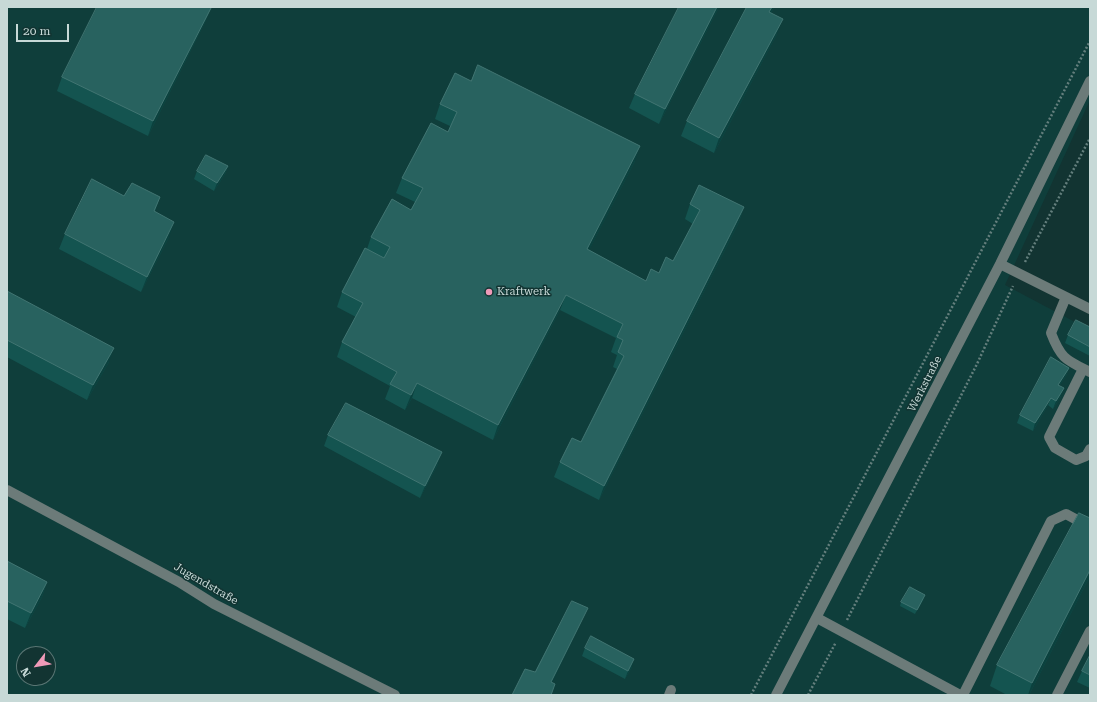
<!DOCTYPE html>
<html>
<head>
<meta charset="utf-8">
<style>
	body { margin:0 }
	#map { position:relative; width:1097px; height:702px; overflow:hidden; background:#123432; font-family:"Roboto Serif",serif }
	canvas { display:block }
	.frame { position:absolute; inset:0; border:8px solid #c7d9d7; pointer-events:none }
	.north { position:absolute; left:16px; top:646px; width:40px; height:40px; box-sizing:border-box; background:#123432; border:1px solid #5a7674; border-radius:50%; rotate:239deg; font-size:11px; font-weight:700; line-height:16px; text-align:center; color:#c7d9d7 }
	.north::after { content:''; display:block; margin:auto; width:14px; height:18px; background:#ef9ab8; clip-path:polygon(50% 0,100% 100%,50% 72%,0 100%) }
	.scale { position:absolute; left:16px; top:24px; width:53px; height:18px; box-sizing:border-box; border:2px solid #c7d9d7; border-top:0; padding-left:5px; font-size:12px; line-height:14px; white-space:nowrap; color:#c7d9d7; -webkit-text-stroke:3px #123432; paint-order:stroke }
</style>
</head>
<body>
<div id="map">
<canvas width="1097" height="702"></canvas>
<div class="frame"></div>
<div class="north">N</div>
<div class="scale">20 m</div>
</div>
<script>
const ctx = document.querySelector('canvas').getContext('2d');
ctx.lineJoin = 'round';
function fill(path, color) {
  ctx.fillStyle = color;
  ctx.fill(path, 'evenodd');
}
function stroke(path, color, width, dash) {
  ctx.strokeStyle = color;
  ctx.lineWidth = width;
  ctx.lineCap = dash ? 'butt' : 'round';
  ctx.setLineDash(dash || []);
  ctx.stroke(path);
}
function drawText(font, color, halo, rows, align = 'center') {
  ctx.font = font + ' "Roboto Serif",serif';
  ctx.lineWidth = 3;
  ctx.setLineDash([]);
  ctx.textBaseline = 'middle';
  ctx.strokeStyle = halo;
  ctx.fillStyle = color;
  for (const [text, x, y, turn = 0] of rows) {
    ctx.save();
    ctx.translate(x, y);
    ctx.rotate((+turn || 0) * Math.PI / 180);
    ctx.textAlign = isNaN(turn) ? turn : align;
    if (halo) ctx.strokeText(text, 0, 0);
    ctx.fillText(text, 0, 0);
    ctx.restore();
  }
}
const built = new Path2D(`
	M7 7H1090V100L1005 285 1090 330V695H7ZM24 654H48V678H24Z`);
const path = new Path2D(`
	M1025 262 1090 138
	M847 620 977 364 1013 286
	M751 695 1090 41
	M808 695 836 642`);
const minor = new Path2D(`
	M1000 264 1090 309
	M1066 297 1051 333C1061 359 1066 360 1090 372
	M1083 369 1049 437 1055 448 1076 460 1086 456 1090 449
	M7 490 179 582 214 604 395 695
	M817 618 960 695
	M669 695 671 690
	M776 695 1000 264 1090 81
	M963 695 1051 521 1066 514 1090 527
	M1057 695 1090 631`);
const wall = new Path2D(`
	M719 7 659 124 629 108 635 94Z
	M747 7H774L771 13 777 34 714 153 681 136 687 121Z
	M211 8 205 22 148 136 57 91 62 77Z
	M471 81 635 161 589 250 646 281 659 273 673 261 693 224 685 219 690 204 744 207 739 222 599 500 554 477 560 462 581 442 617 369 613 367 617 355 611 352 616 338 560 310 493 440 412 398 405 410 385 399 390 386 337 357 342 342 356 317 337 307 342 292 367 249 371 237 411 210 415 202 396 193 402 178 448 132 450 126 435 119 440 104Z
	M228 166 225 174 214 191 194 179 197 171Z
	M124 196 160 197 155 211 169 237 141 292 59 249 65 234Z
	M7 291 109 362 87 400 7 357Z
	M1090 327V356L1065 343 1068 335Z
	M1069 368 1066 376 1059 386 1061 396 1053 409 1048 405 1033 431 1017 423 1020 415Z
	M328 435 438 464 420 498 324 446Z
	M1090 518V576L1029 695H1007L990 686 997 665Z
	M7 561 47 582 42 597 25 628 7 619Z
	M924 599 915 614 900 606 901 602Z
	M585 648 632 667 625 679 582 656Z
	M1090 655V688L1077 682 1082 671Z`);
const shadedWall = new Path2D(`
	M717 7H719L659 124 665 109Z
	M772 7H774L764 27 769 12Z
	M211 8 205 22 148 136 153 121Z
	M783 19 777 34 714 153 719 138Z
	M640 146 635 161 582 264 587 249Z
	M228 166 225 174 214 191 217 183Z
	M744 207 739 222 599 500 604 486Z
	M174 222 169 237 141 292 147 277Z
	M566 295 560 310 493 440 498 425Z
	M114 348 109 362 87 400 93 385Z
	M1069 368 1066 376 1055 392 1058 385Z
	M417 383 412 398 405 410 411 395Z
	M1064 388 1061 396 1053 409 1056 401Z
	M1051 398 1048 405 1033 431 1035 423Z
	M442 452 438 464 420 498 425 486Z
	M1090 570V576L1029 695H1028L1032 683Z
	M47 582 42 597 25 628 31 613Z
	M925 595 924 599 915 614 917 610Z
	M588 608 583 619 547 694 551 682Z
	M634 659 632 667 625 679 628 671Z`);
const building = new Path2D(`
	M97 7H209L211 8 153 121 62 77Z
	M679 7H717L665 109 635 94Z
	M747 7H772L769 12 783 19 719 138 687 121Z
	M478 65 640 146 587 249 646 281 651 269 659 273 666 257 673 261 700 210 690 204 699 185 744 207 604 486 560 462 572 438 581 442 624 356 618 352 623 340 617 337 623 324 566 295 498 425 417 383 411 395 390 384 397 372 342 342 363 303 342 292 365 248 384 258 390 247 371 237 392 199 411 210 423 188 402 178 431 123 448 132 457 112 440 104 455 73 471 81Z
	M206 155 228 166 217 183 197 171Z
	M92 179 124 196 132 183 160 197 154 211 174 222 147 277 65 234Z
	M7 291 114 348 93 385 7 340Z
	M1076 320 1090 327V347L1068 335Z
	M1051 357 1069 368 1058 385 1064 388 1056 401 1051 398 1035 423 1020 415Z
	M346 403 442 452 425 486 328 435Z
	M1079 513 1090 518V570L1032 683 997 665Z
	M7 561 47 582 31 613 7 601Z
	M910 587 925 595 917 610 901 602Z
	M572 601 588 608 551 682 555 684 551 695H512L525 669 535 672Z
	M591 636 634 659 628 671 585 648Z
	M1090 655V675L1082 671Z`);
const markers = [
	[489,292,4,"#ef9ab8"]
];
const poiNames = [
	["Kraftwerk",497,292]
];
const streetNames = [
	["Werkstraße",925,384,-63],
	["Jugendstraße",206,584,30]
];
fill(built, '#0f3e3b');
stroke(path, '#647f7d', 2.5, [2, 2]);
stroke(minor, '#6c7b79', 10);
fill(wall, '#145450');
fill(shadedWall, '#0b413e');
fill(building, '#28625f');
stroke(building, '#417572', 1);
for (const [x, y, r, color] of markers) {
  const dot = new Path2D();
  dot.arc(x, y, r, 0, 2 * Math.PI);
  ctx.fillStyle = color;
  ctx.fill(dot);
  stroke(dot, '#123432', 1.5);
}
drawText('11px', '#c7d9d7', '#123432', poiNames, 'left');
drawText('11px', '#c7d9d7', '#123432', streetNames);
</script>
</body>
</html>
